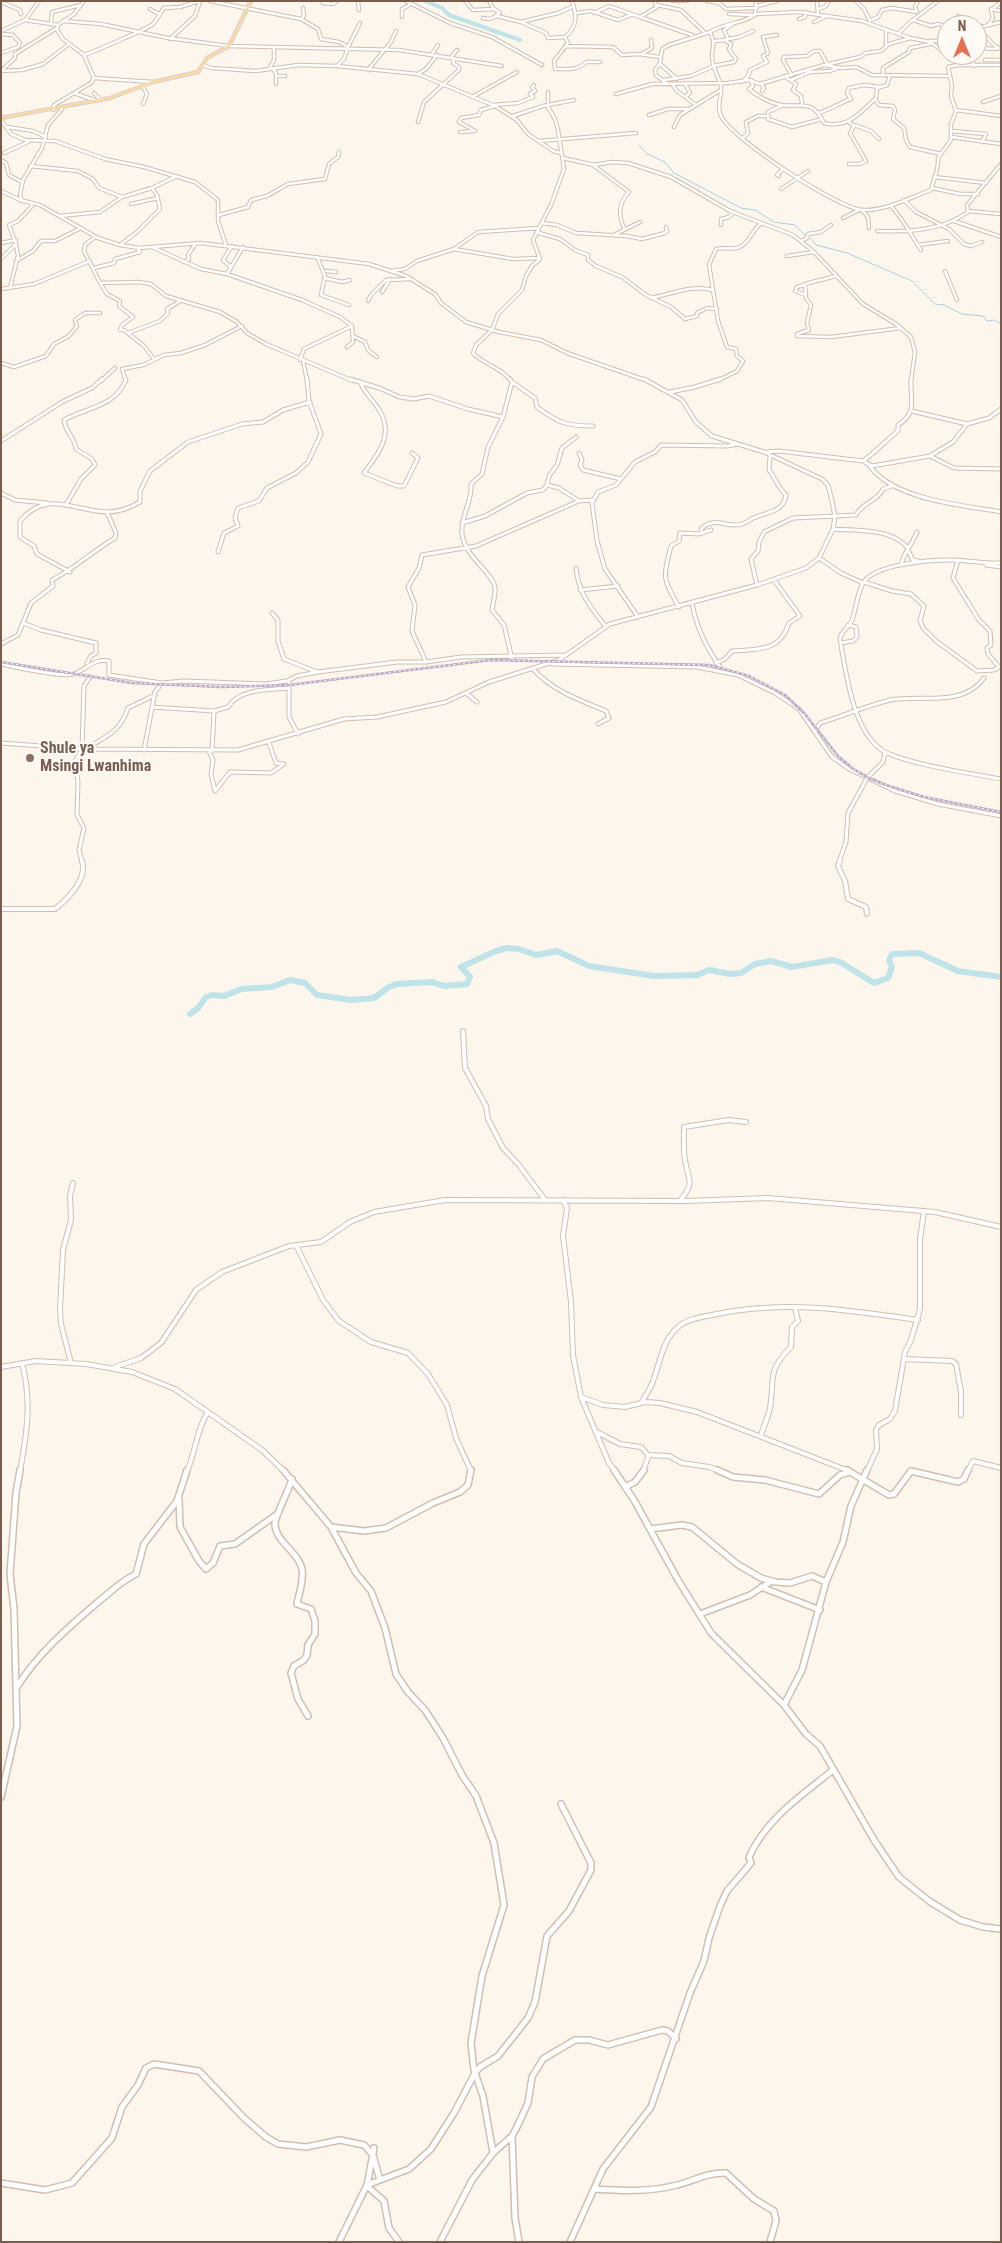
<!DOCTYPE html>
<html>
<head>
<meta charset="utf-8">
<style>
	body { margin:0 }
	#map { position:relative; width:1002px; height:2243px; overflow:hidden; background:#fdf6ec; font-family:"Roboto Condensed",sans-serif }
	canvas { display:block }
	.frame { position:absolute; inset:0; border:2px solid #7a5c4d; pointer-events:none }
	.north { position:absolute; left:937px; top:15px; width:50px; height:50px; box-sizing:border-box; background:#fffaf3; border:1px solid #cabbb1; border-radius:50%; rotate:0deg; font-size:14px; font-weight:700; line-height:20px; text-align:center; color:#7a5c4d }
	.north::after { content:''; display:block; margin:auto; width:18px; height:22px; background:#e76f51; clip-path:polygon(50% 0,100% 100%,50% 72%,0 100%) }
</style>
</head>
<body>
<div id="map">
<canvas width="1002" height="2243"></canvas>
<div class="frame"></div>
<div class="north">N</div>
</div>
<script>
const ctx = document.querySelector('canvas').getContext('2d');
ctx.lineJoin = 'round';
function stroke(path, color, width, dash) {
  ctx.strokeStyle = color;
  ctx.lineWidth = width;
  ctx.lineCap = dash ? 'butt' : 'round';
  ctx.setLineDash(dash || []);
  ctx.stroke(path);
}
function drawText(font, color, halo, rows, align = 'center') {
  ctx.font = font + ' "Roboto Condensed",sans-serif';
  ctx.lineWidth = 4.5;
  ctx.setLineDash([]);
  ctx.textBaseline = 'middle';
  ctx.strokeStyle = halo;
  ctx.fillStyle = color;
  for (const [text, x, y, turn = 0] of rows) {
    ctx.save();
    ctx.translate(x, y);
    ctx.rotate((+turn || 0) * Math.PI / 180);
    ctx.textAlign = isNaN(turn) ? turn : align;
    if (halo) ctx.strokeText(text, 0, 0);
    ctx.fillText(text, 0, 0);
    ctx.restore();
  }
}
const stream = new Path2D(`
	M639 145 647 154 665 162 674 173 741 208 755 210 774 222 795 225 806 236
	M811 239 816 245 847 253 912 281 935 304 944 305 962 314 983 316 987 321 995 320 1001 324`);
const riverFar1 = new Path2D(`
	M425 1 442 8 449 15 520 40`);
const river = new Path2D(`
	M190 1014 198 1008 206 997 212 995 224 996 241 989 272 987 290 980 305 983 317 995 351 1000 374 998 389 987 397 984 432 982 444 986 467 984 470 977 461 967 496 951 507 948 519 949 536 955 557 951 589 966 654 976 697 975 709 970 730 974 741 973 755 964 771 961 792 967 832 960 840 962 874 983 888 978 892 967 889 960 892 954 919 953 958 971 1001 977`);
const minorFar3 = new Path2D(`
	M210 1 301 19 318 29 321 39 339 42 348 47 344 59 337 66
	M358 1 359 10
	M406 1 450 23 492 37 542 65
	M465 1 473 10 494 9
	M489 1 493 8 500 13 496 15
	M572 1C577 16 578 26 565 37L568 43 554 61 555 69C567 69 577 71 586 62H600
	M673 1H687
	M707 1 719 3 726 9 757 8
	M756 1 755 15C741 24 725 23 710 32 716 45 712 45 712 57 712 67 719 77 721 86 722 97 716 106 721 116 732 139 837 208 862 210 886 211 909 198 931 190 934 178 939 170 938 158L951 140V124L956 111 951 96 952 85 948 67 958 65H1001
	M817 1 818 15
	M856 1 864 9 870 21
	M1 2 20 10 21 14
	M323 3 333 4 337 1
	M657 5 681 10 704 32
	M757 6 777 1
	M150 9 159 14
	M819 9 826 6 829 1
	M991 9 1001 11
	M917 12 915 7 918 1
	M577 13 591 11 618 20 631 15
	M594 13 609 6 640 17 657 7 654 1
	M729 14 754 15
	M756 14 799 12 862 21 910 38 930 42 947 54
	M958 16 982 27
	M402 17V9L411 4
	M640 17 692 35
	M483 18 489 19 497 16 521 22 558 13 574 6
	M26 19 39 1
	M302 19 304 15 303 8
	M799 19 805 17 806 12
	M871 20 878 17 882 10 892 8 917 12
	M913 20 931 26 938 24 947 26
	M63 21 101 24 168 38 229 46 399 50 502 66
	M951 21 963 25
	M521 22 546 33 548 38 565 37
	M814 22 827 16
	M51 23 52 12 81 5
	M989 24 993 18 991 10 1001 2
	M981 27 1001 22
	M886 29V46
	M978 29 995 46 1001 49
	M1 31 25 20 58 25
	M1 34 13 35 20 43 18 47 1 53
	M898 34 910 22 938 1
	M170 39 195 16 200 1
	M728 39 724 30 733 24
	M724 40 739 37 753 31
	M926 41H947
	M566 46 613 47 622 55 639 54 660 57
	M348 47 360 23
	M977 48 997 49
	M432 54 438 45
	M642 54 652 48 651 40
	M84 55C93 52 147 29 153 24 157 20 160 13 164 8L180 7 199 1
	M948 55 958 65
	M970 55 974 66
	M985 60H1001
	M660 64 677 79
	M829 64 860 57 866 53 881 51 889 44 910 38
	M203 65 211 68 256 71 298 65 337 66 418 74 495 106 517 120 528 134 553 151 560 153
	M713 66 734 62 736 59 729 49 731 44 724 40 715 41
	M273 68 276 74V84
	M269 69 274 60V47
	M368 70 391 42 396 31
	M1 71 22 70 43 64 69 44
	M1 71 15 58V54L57 28
	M418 74 426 69 437 55
	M791 74 783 60 784 57 807 56 814 51H820L827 64
	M883 75V68L909 52 910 48 930 44
	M276 76H285
	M784 76 796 84 793 90 801 96 802 103
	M94 78 153 82
	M664 80 691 76 714 66
	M751 80 753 86 749 89C757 96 770 103 781 105 803 108 811 98 824 123 848 129 860 113 876 98L877 88 887 85 890 75
	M791 80 810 72 830 71 839 67
	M742 82 748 76 750 70 767 62 763 56 768 53 763 37 777 35
	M761 83 764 88 762 91
	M667 84 656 75 655 70 660 63 662 49 669 45 710 32
	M672 84 677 91 696 105
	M685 84 690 93 685 97
	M143 87 147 94 143 104
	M74 93 97 101
	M94 93 101 100
	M616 94 652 84 728 83 749 80 760 84 824 65 841 68 856 67 872 75 949 76
	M474 96 517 72
	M875 99 879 105 893 106 895 110 893 119 904 128 906 140 910 147 941 154
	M983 102 1001 96
	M493 105 518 103 533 97 530 94 535 91 532 87 534 85
	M783 105 768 112V119L792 127 822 119
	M53 110 54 105 91 83 94 78 84 55 63 39 57 30 58 25 74 14 84 1
	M956 110 1001 116
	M818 113C830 110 839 103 851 99L847 93 849 88 864 85 880 87
	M649 115 668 109H688
	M513 116 543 106 574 100
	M1 120 11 134 25 140 55 141 105 159 144 167 195 182 218 200V221L226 245
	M418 122 424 102 459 70V67L453 63 454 60 451 57 457 50
	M849 122 854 126 850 133 866 161 859 164H849
	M854 125 871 131 879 139
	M7 127 33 131 46 137
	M674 127 680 115 719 91
	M951 131 986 134 982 142
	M460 132 475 131 459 122 461 118 479 115 481 110 495 106
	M951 137 1001 144
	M743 138 748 133 746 122 758 116H767
	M539 141 636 133
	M4 153 28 142
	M563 158 594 165 612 162 628 163 671 177 730 211 793 235 814 252 863 304 896 324 911 337 915 352 911 381
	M1 160 6 163 9 175 22 182
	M593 165 629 192C619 202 618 215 624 228
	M30 166 78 171 93 179 99 188 122 197
	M779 176 777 175 782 170
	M934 177 986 183
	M932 188 960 194H978
	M781 189 808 171
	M1 191 20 200 40 205 98 238 120 245 139 248 201 243 369 264 406 276 435 294 441 303 466 322 499 332 541 340 567 353 648 381
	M904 200 916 212 949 229 964 244 971 246 982 242
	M22 201 20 195 23 180 42 148 48 125 62 109
	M131 204 158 198
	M891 206C903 219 911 235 921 250
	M862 210 868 217 869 228
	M968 211 1001 214
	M219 215 248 207 251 200 267 196 288 184 325 179 329 164 338 157 339 152
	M60 216 100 212 122 197 152 188 175 177
	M843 218 859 210
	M954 221 1001 237
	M542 223 557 225 576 233 627 236 642 239 665 233 667 231 666 227
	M721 225V219L729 217 734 212
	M538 230 539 233 560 239 575 250 588 255V260L596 266 622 277 646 295 671 307 685 319 697 316V313L707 308 717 309
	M877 231C909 232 941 231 968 212L967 205 1001 164
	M614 235 640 222
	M95 237 85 245 84 251 100 283 139 282 151 284 166 296 220 312 237 322 247 333 266 344 353 381
	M801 241 807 238 808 234 821 232 831 225
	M1 243 16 240
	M120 245 137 232 160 209 157 195 152 188
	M918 245 948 241
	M152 247 201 269 227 274 302 300 340 317 352 326 304 349 300 360
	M454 249 513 259 540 258
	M787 256 814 252
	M317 257 325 276 321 295 349 305
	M1 259 16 244 9 225 18 221 32 206 31 203
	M16 261 33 251 41 241H55L81 228
	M184 262 189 259 188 255 196 243
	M231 267 223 260 232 246
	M94 268 114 263 115 259 140 252 138 249
	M326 271 336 272
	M391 271 405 269 417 261 454 249 478 232 539 228 551 205 564 169 558 130 555 119 548 107V92
	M945 271 957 300
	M227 274 243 247
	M836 276 805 284 806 298 811 305 807 323 809 330 797 334V336L831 337 901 328
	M325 278 342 282 350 280
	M100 283 107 294 120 301 119 306 133 317 122 325 120 330H124L144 346 154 359
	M804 285 797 287 795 291 806 295
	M10 288 18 256 16 245
	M1 289 34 284 90 261
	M382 292 390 279
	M651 298C672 294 692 284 713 290
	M368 301 371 295 386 280 410 279
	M128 333 160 321 168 313 167 309 182 300
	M353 336 365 342 368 350 377 357
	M347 347 353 342 352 326
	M303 360 307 381
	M1 363 14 367 46 356 54 344 69 336 77 326 75 320 85 313H100
	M101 381 115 368
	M126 381 122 369 143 365 164 355 181 353 205 345 242 326
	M511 381C501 367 484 365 473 353L476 345 492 330 498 314 522 290 526 276 532 266 540 259 533 240 539 228
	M717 381 737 371 743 361 737 356 736 349 727 347 718 321 709 265 716 249C724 247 733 250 740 247 751 241 752 229 762 223`);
const minorFar2 = new Path2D(`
	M350 379 382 389 399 397 414 399 429 396 468 409 503 417
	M510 379 512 382 503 417 488 447 482 474 471 484C473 501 460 516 462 534 465 557 492 572 495 587 496 593 493 603 492 610L504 625 512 659
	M512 382 535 398 537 407C558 423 567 426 593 426
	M361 384C366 395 376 403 381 413 393 437 378 454 364 473L397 486H404L418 458 412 453
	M670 392 695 387 720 379
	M912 411 967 424
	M1 441 62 402 92 388 102 379
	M766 452 779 451 863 461C877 451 885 441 898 431V425C918 412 910 400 911 379
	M579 453 582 460 580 465 583 470 621 479
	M930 456 954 468 1001 469
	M863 461 872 466 930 456 953 442 967 424 989 418 1001 409
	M869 465C893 500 962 505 1001 512
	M547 485 559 488 579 501 593 500
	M1 493 15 500 47 503
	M67 503 81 479 95 465 92 459 76 449C75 437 65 432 64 420 87 407 116 407 126 379
	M462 523 485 516 527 493 543 490 547 485 549 476 557 465 562 448 576 437
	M833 529C854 531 890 528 906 546 909 550 910 556 913 560L918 561
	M702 533 701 529C715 515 727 529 742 524 747 523 751 518 756 517 769 512 784 511 786 495 778 488 776 479 769 470L770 456
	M218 552 224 533 238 526 235 517 238 508 259 501 267 488 296 473 308 462 321 434 309 401 307 379
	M819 558 841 573 863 583
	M958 560 953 578 979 620 990 631 991 645 987 648 988 654 999 667
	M1001 563C984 564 968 560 951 560 930 560 874 564 863 583 857 594 856 609 852 620 849 628 841 630 840 639 846 672 852 726 879 748 897 763 975 774 1001 779
	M901 565C904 552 912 544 917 532
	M986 565 1001 567
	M576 568C579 595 590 606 606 627
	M70 572 37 554 34 546 20 537V521C47 489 73 511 107 512 119 512 130 508 140 502V491L150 471 188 442 242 424 263 422 283 410 310 402
	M864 582 892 591 911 594 924 606 920 621 923 628 936 641 977 671 994 670 1001 666
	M757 585 751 559 758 551 759 542 764 532 793 518 856 515C863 502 878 501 883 489L892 486
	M580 590 618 586
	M692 603C696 627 706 647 720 667
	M679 607C662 577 663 579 671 546L679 541 680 533 699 534 711 530
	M272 613 278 620V641L284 659 317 672
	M638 617 605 569 597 541 592 503 598 492 616 485 635 462 655 452 661 445 727 446 738 444
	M23 623 41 630 96 643V653L91 656 87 663
	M841 643 853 641 857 637 856 627 848 625
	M1 644 18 635 31 603 53 586 52 580C75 568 93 551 115 538L116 533 107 512
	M426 662 412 631 415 605 408 587 419 568 422 555 476 546 579 501
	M716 663 725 659 732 651C758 649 780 652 789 623L800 616 774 580
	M1 664C16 667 60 678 74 674 88 669 93 658 109 661V675L162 683 184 681 265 684 287 681 297 676 318 672 397 662H426L461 657 564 655
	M552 664 697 667 738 675 775 693 799 709 832 757 849 769 895 791 938 804 1001 816
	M533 669C553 691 579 700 606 711L609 718 598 724
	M289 681V717L298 734
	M466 693 477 702
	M152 707 214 711 228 707C240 688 269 690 289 688
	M815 731 820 723C843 716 866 706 890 700 921 694 963 708 984 678
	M1 743 82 749 238 750 344 719 377 717 446 702 489 682 559 660 610 624 757 585 806 568 819 558 833 529 835 517 832 501 828 485 822 479 764 452 712 436 696 422 682 400 644 379
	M269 743 276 763 284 764
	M87 748C107 736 120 732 128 708L155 695
	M144 750 155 692 159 687
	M209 751 213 760 211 774 215 791
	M212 751 214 711
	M215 791 230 772 271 773 284 764
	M82 862 79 850 84 828 77 815 78 782 75 761 82 749 84 686 90 677
	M839 862 846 842 848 813 867 778 883 762 885 752`);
const minorFar1 = new Path2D(`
	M840 861 838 866 845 881 848 899 866 907 867 914
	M1 909H55C68 899 88 878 82 861
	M463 1031 465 1068 486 1106 488 1119 503 1148 519 1165 545 1200
	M563 1200 567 1208 563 1236 571 1302 573 1355 581 1397 609 1463 615 1471
	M680 1201C696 1180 688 1182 685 1160 683 1149 684 1138 684 1127L729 1120 746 1122
	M296 1245 323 1300 339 1321 371 1342 408 1353 428 1374 447 1405 456 1438 471 1471
	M904 1359 952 1361 956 1364 961 1392V1415
	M71 1363 61 1324 60 1310 63 1250 71 1220 70 1196 73 1183
	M1 1367 36 1361 86 1364 132 1372 175 1389 262 1450 284 1471
	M115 1367 141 1358 161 1343 196 1290 222 1272 289 1246 321 1242 350 1222 374 1212 445 1200 686 1201 768 1198 935 1212 1001 1227
	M581 1397 603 1405 625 1407 645 1402 660 1403 697 1412 849 1471
	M642 1402C646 1394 652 1387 654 1378 661 1360 662 1341 678 1327 688 1318 704 1317 717 1314 786 1300 849 1310 918 1320
	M595 1431 620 1444 641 1447 648 1455 669 1456 682 1463 709 1467 720 1471
	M761 1435C764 1426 768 1417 770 1408 775 1378 766 1372 791 1347L792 1327 798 1321 795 1308
	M20 1471C27 1433 32 1401 22 1363
	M187 1471C196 1452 196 1430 208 1412
	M643 1471 649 1455
	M867 1471 877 1449 876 1430 879 1425 890 1419 895 1411 905 1352 911 1340 920 1309V1239L924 1211
	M911 1471H913
	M968 1471 973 1461 1001 1468`);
const minor = new Path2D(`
	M283 1470 331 1527 356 1573 371 1591 385 1628 396 1674 408 1692 425 1710 443 1738 462 1775 476 1796 494 1843 504 1905 482 1976 471 2043 474 2070 483 2096 493 2153
	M614 1470 634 1500 678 1580 711 1633 784 1705 806 1734 820 1746 874 1840 899 1877 929 1901 960 1920 983 1927 1001 1929
	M717 1470 733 1477 765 1480 819 1494 840 1475 850 1472
	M847 1470 889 1495 894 1494 911 1471 958 1482 964 1479 968 1470
	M292 1479C289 1490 276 1514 275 1523 274 1541 299 1552 302 1569 304 1581 299 1593 297 1604L311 1609 315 1621V1634L308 1645 307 1655 304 1660 294 1666 291 1673 298 1699 308 1716
	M625 1487 635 1482 644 1470
	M179 1498 180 1527 199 1561 206 1569 213 1563 220 1546 235 1544 276 1515
	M331 1527 364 1531 386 1528 433 1503 460 1492 468 1485 471 1470
	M650 1529 682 1525 692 1527 737 1564 761 1578 775 1582 790 1583 812 1576 826 1582
	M761 1587 820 1610
	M700 1614 750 1595 770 1582
	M17 1687C38 1653 69 1627 99 1601 112 1591 121 1581 136 1574L144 1544 177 1501 187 1470
	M784 1705 802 1670 826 1582 843 1542 851 1506 867 1470
	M1 1797 17 1726 14 1609 10 1574 16 1493 20 1470
	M512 2136 515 2218 519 2242
	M374 2148 367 2186 384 2201 389 2228 399 2242
	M1 2183 45 2190 72 2183 112 2138 122 2107 138 2085 146 2068 154 2064 199 2071 244 2118 266 2137 278 2144 306 2147 340 2140 364 2145 373 2155 380 2180
	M595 2189C622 2191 650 2192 677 2185 694 2181 708 2172 726 2173L754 2199 774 2211 776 2221 770 2242
	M339 2242 367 2185 409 2169 431 2149 454 2113 475 2073 480 2067 498 2056 528 2018 535 2002 547 1936 569 1911 591 1870V1863L561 1804
	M440 2242 472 2180 493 2153 512 2136 516 2129 528 2103 532 2077 543 2059 575 2040H589L608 2045 662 2030 668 2031 676 2039
	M570 2242 603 2169 651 2107 690 1993 704 1961 709 1938 720 1906 727 1891 751 1863 749 1857C767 1818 801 1796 833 1770`);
const major = new Path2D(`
	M1 118 110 98 153 82 198 72 207 58 229 46 251 1`);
const rail = new Path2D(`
	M1 662 132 683 221 687 289 685 491 660 709 665 749 676 785 695 805 714 838 756 852 768 868 778 886 785 924 797 1001 812`);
const markers = [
	[30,758,5,"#8d6e63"]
];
const educationNames = [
	["Shule ya",40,749],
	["Msingi Lwanhima",40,767]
];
stroke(stream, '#a5d3da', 1);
stroke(riverFar1, '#bfe3e8', 4);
stroke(river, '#bfe3e8', 6);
stroke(minorFar3, '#d1beb0', 4.5);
stroke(minorFar2, '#d1beb0', 5);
stroke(minorFar1, '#d1beb0', 6);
stroke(minor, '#d1beb0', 8);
stroke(major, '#dad1cd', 4.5);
stroke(minorFar3, '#fff', 2.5);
stroke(minorFar2, '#fff', 3);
stroke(minorFar1, '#fff', 4);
stroke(minor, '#fff', 5);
stroke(major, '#fbd9a5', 2.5);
stroke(rail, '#b9a8c9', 2.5);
stroke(rail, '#fffaf3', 1, [2.5]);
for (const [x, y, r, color] of markers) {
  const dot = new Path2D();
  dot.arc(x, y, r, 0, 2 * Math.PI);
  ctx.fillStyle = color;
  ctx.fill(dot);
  stroke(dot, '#fffaf3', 2);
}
drawText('bold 16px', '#785e54', '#fffaf3', educationNames, 'left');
</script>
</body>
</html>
